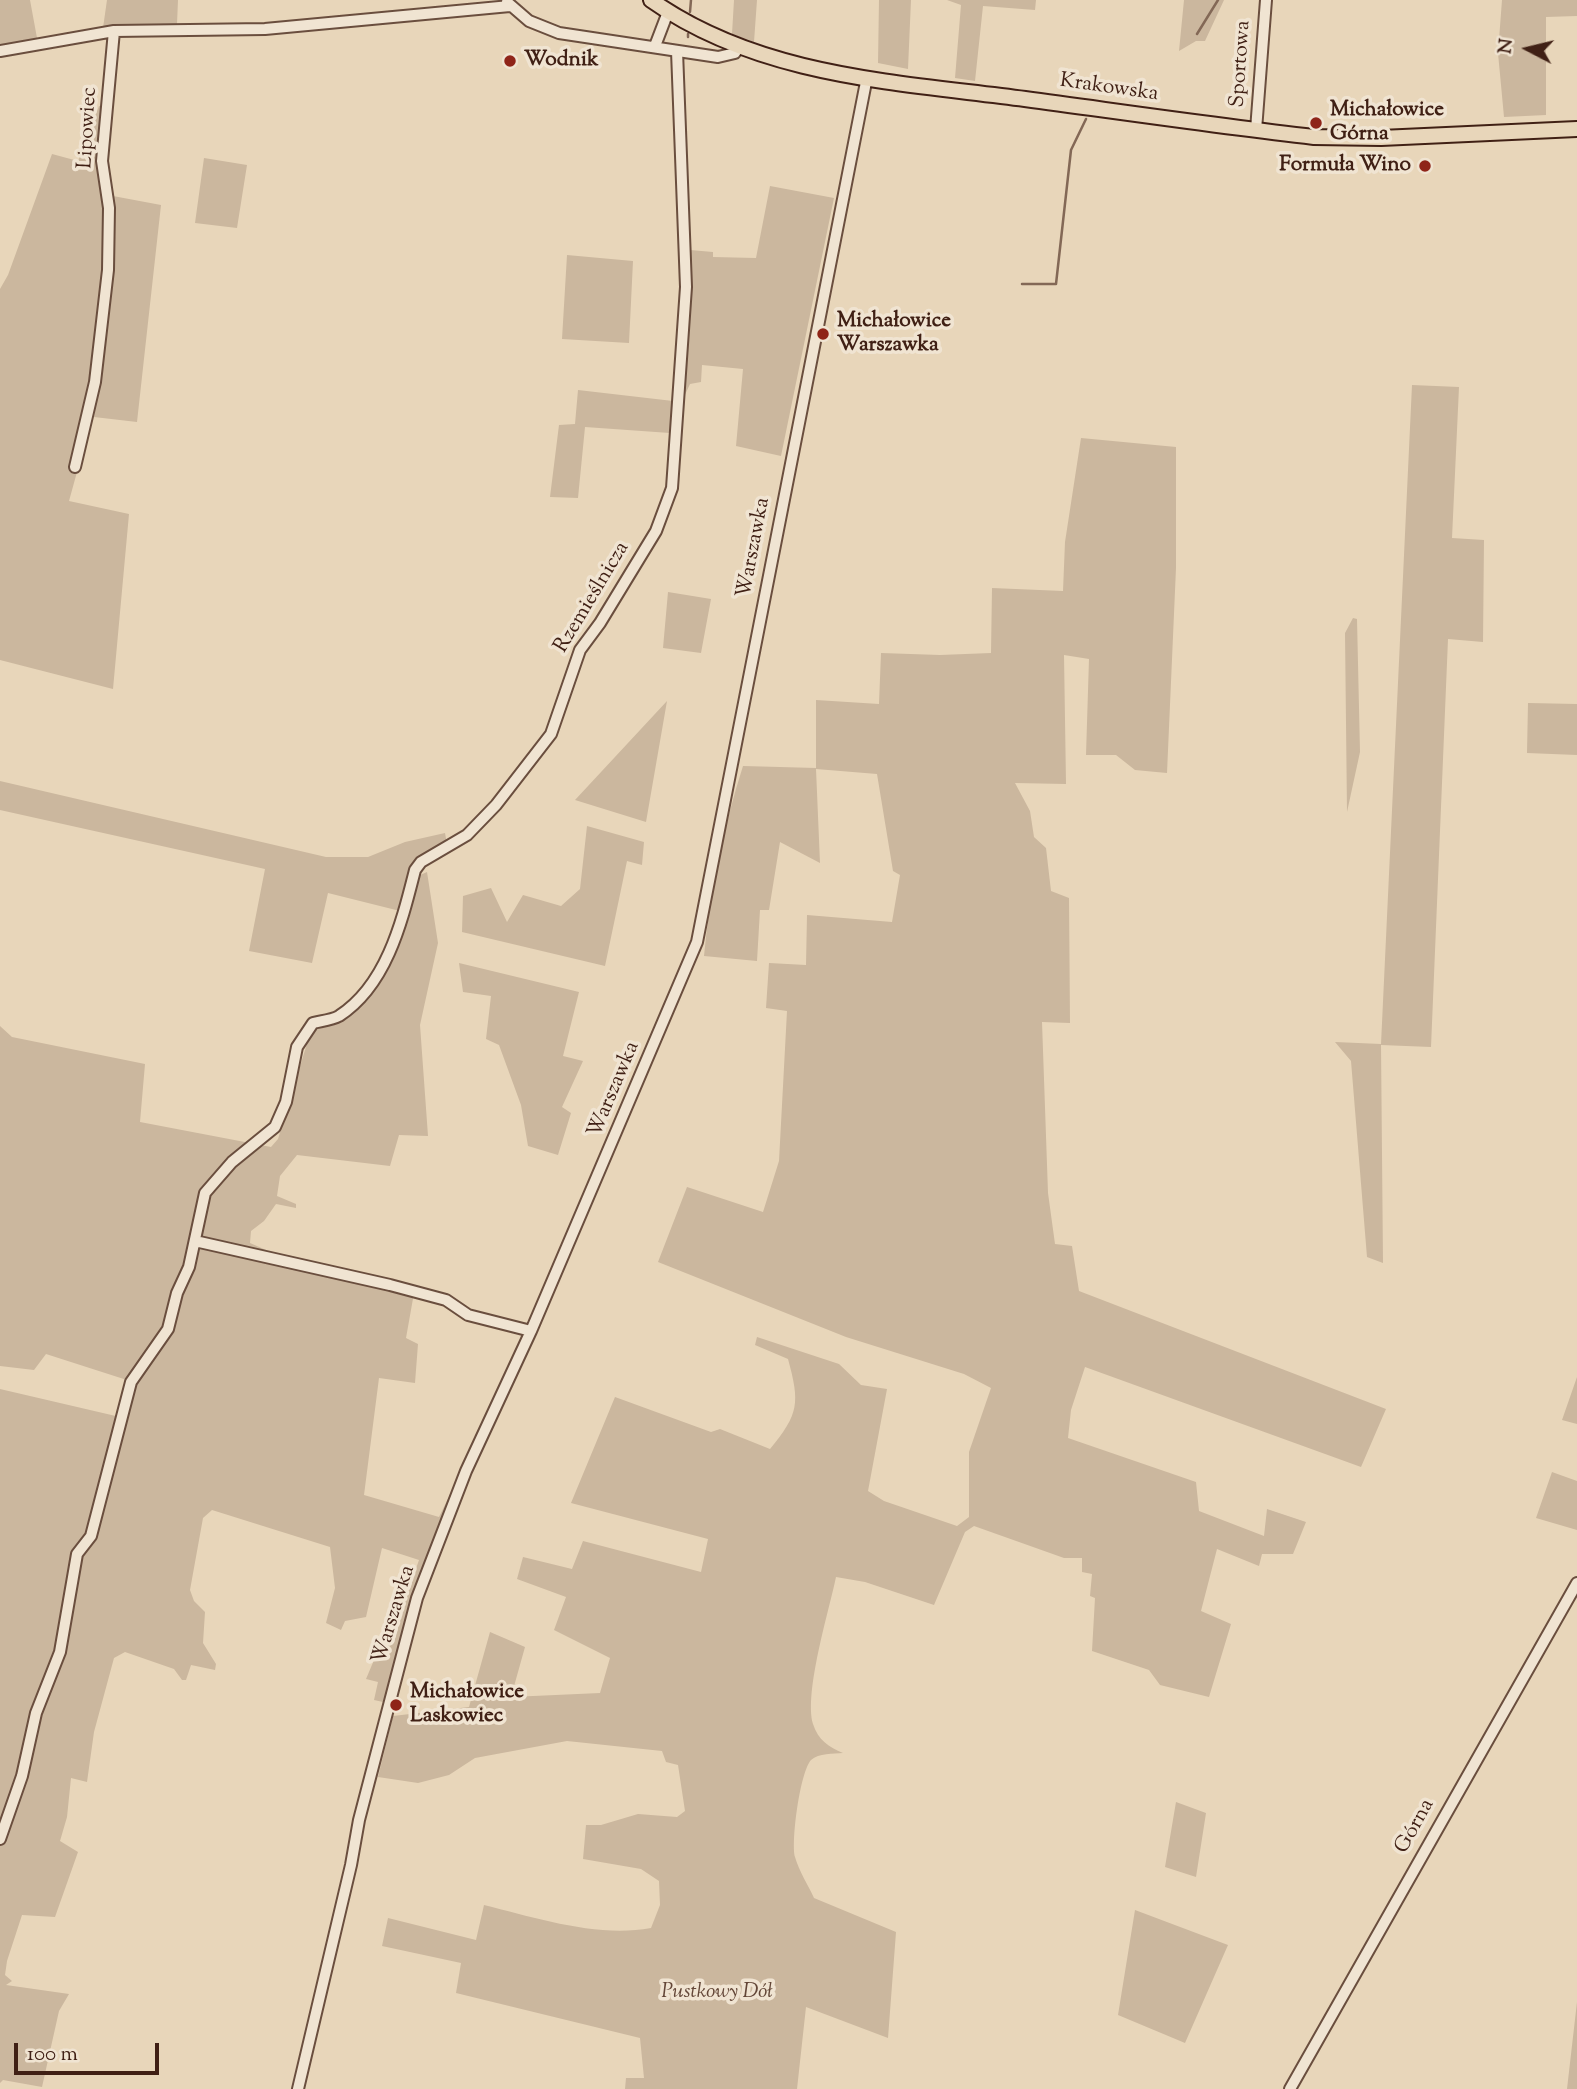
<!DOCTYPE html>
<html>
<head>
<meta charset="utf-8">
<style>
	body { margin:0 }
	#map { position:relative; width:1577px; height:2089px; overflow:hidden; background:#e8d6ba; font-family:"Sorts Mill Goudy",serif }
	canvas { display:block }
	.north { position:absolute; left:1493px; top:14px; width:70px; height:70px; -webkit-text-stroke:5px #f0e4d2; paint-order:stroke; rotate:277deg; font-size:19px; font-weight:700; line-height:28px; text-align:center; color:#402015 }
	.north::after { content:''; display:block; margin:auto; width:24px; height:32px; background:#402015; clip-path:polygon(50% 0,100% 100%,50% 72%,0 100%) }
	.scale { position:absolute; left:14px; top:2043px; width:145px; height:32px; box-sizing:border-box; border:4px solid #402015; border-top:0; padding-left:9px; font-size:21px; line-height:24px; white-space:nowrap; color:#402015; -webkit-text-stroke:5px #f0e4d2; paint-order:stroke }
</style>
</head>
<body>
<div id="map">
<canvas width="1577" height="2089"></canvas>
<div class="north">N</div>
<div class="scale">100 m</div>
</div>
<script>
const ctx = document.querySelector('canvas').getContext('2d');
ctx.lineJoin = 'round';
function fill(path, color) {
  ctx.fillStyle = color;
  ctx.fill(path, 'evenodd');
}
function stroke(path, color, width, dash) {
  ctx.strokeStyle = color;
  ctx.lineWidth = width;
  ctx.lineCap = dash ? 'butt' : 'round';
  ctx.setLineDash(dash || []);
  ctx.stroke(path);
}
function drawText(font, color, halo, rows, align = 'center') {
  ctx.font = font + ' "Sorts Mill Goudy",serif';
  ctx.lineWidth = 7;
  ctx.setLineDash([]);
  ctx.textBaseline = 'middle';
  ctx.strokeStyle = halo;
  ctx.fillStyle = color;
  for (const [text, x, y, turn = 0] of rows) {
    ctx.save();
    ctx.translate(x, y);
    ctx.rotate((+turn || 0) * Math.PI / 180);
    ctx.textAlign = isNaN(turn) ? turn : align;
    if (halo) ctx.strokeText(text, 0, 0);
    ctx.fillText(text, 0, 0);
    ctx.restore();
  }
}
const green = new Path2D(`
	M0 0H30L37 38 0 45Z
	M107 0H178L177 24H118L103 28Z
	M734 0H757L754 42 732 34Z
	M879 0H911L908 69 878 63Z
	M947 0H1036L1035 10 983 6 975 81 955 78 961 5Z
	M1184 0H1224L1205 41H1196L1179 51Z
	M1502 0H1577V16L1546 17V115L1504 117 1498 53Z
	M99 106H104L106 257 92 380 70 469 77 472 69 501 129 514 113 689 0 660V289L8 275 52 154 78 161Z
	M204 158 247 165 237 228 195 223Z
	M770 186 834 198 781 456 736 446 743 369 702 365 701 382 690 384 682 401 690 250 713 252V257L756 258Z
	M113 196 161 205 137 422 94 417 112 265Z
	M567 255 633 261 629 343 562 339Z
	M1412 385 1459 387 1452 538 1484 540 1483 642 1448 639 1431 1047 1381 1045 1383 1263 1367 1257 1351 1061 1335 1042 1381 1044Z
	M578 390 673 401 670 433 585 427 578 498 550 497 559 425 575 424Z
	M1081 438 1176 447V568L1167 773 1135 770 1116 755H1086L1089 659 1064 655 1066 784 1015 783 1030 811 1034 837 1046 848 1051 891 1069 898 1070 1023 1042 1022 1048 1193 1055 1244 1072 1246 1079 1291 1386 1409 1361 1467 1085 1367 1071 1410 1068 1438 1196 1482 1199 1511 1264 1536 1267 1509 1306 1522 1293 1554H1262L1259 1566 1217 1549 1201 1611 1231 1624 1209 1697 1160 1685 1149 1670 1092 1651 1095 1598 1090 1596 1092 1574 1082 1572V1558H1064L974 1526 965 1532 934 1605 865 1582 836 1577C829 1611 804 1692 813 1724 818 1740 829 1747 843 1753 833 1754 819 1753 811 1760 800 1772 791 1841 795 1857 799 1871 808 1885 814 1898L896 1932 888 2038 806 2007 797 2089H625L626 2078H644L640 2038 456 1993 461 1963 382 1946 388 1918 476 1940 484 1905C537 1918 597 1938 651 1928L660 1905 659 1881 641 1869 583 1859 586 1825H601L638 1814 677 1817 685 1811 678 1765 666 1762 662 1751 567 1741 475 1758 449 1775 418 1783 378 1777 393 1716 469 1707 490 1632 525 1647 511 1697 600 1693 610 1658 554 1630 566 1597 517 1579 523 1557 572 1569 583 1541 701 1572 708 1539 571 1503 615 1397 711 1432 720 1429 770 1449C799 1414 800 1403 788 1359L755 1345 757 1337 839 1364 861 1385 887 1389 868 1491 884 1501 957 1526 969 1517V1452L991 1388 964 1374 846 1337 658 1262 687 1187 763 1212 779 1161 787 1011 766 1008 769 963 806 965 807 915 892 922 900 875 893 871 877 774 816 769 820 863 780 842 769 910H760L757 961 704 956C710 891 723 829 743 766L816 768V700L879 704 881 653 940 655 991 653 992 588 1063 591 1065 542Z
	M668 592 711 599 701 653 663 648Z
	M1353 618 1357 619 1360 752 1347 812 1345 633Z
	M667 701 646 822 575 800Z
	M1528 703 1577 704V755L1527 753Z
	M0 781 326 857H368L405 842 445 833 447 844 419 860 400 911 328 893 312 963 249 951 265 869 0 810Z
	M587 826 644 842 642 865 627 861 605 966 462 932 463 896 491 888 507 922 523 895 561 906 580 889Z
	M427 872 438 943 420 1025 428 1136 399 1135 390 1166 297 1155 280 1176 277 1196 296 1204V1208L276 1204 264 1221 251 1231 250 1243 266 1250 268 1259 414 1293 406 1338 418 1344 415 1383 379 1378 364 1495 439 1517 469 1456 426 1564 383 1702 374 1700 378 1682 366 1679 377 1653 387 1652 389 1621 402 1609 419 1560 382 1548 366 1617 345 1621 341 1630 326 1623 335 1588 330 1547 212 1510 203 1518 190 1590 194 1601 205 1612 203 1643 216 1664 215 1670 191 1665 186 1680H182L174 1669 125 1652 114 1658 94 1732 87 1782 71 1778 67 1817 60 1841 78 1852 55 1917 22 1915 7 1961 5 1975 12 1981 6 1985 69 1994 59 2011 42 2087 3 2080 0 2083V1389L120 1417 130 1381 46 1354 34 1370 0 1366V1026L12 1037 145 1064 140 1122 271 1147 278 1139 312 1027C320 1025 331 1025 338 1021 383 1000 405 920 418 876Z
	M459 963 579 992 563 1056 583 1061 562 1107 571 1113 558 1155 528 1146 521 1105 499 1045 486 1039 491 996 463 992Z
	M1577 1377V1424L1562 1420Z
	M1552 1472 1577 1481V1530L1536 1518Z
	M1176 1802 1206 1813 1196 1877 1165 1867Z
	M1135 1910 1228 1945 1185 2043 1118 2015Z
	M1577 2002V2089H1567Z`);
const stream = new Path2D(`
	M690 12 691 0
	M1197 34 1218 0
	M688 37V34
	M1022 284H1056L1071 150 1086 119`);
const minor = new Path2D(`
	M507 2 529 21 559 33 718 57 735 53 738 48
	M655 46 668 12
	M0 51 114 31 265 29 510 6
	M1256 130 1266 0
	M75 467 95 382 108 270 109 208 102 161 114 31
	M195 1241 390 1285 446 1300 468 1315 531 1331
	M0 1839 22 1776 36 1713 60 1652 77 1554 91 1536 131 1382 168 1329 177 1293 189 1267 205 1193 232 1162 275 1127 286 1102 297 1047 313 1023C321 1021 332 1020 339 1016 387 985 402 921 415 870L421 862 467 835 496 805 551 734 580 650 600 623 656 531 672 488 686 287 677 51
	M298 2089 351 1865 359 1820 417 1598 466 1471 531 1331 697 942 867 77
	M1290 2089 1577 1583`);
const major = new Path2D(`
	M651 0C760 77 897 82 1025 99 1122 112 1218 126 1314 137L1381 138 1577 129`);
const markers = [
	[510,61,7,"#8f2418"],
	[1316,123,7,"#8f2418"],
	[1425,166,7,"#8f2418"],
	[823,334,7,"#8f2418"],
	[396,1705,7,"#8f2418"]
];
const poiNames = [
	["Wodnik",524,61],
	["Michałowice",1330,111],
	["Górna",1330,135],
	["Formuła Wino",1411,166,"right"],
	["Michałowice",837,322],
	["Warszawka",837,346],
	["Michałowice",410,1693],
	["Laskowiec",410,1717]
];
const streetNames = [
	["Sportowa",1242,64,-86],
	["Krakowska",1109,89,8],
	["Lipowiec",89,128,-87],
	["Warszawka",755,548,-79],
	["Rzemieślnicza",593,598,-59],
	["Warszawka",615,1090,-67],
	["Warszawka",395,1615,-73],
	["Górna",1416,1827,-61]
];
const parkNames = [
	["Pustkowy Dół",717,1993]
];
fill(green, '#cbb79e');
stroke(stream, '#836856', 2.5);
stroke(minor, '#6a4e3e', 14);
stroke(major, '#402015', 18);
stroke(minor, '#f0e4d2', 10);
stroke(major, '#e8d6ba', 14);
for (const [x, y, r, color] of markers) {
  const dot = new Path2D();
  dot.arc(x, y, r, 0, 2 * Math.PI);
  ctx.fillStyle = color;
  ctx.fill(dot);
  stroke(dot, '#f0e4d2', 2.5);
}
drawText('bold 21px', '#402015', '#f0e4d2', poiNames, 'left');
drawText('21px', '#402015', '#f0e4d2', streetNames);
drawText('italic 21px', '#634637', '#f0e4d2', parkNames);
</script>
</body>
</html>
